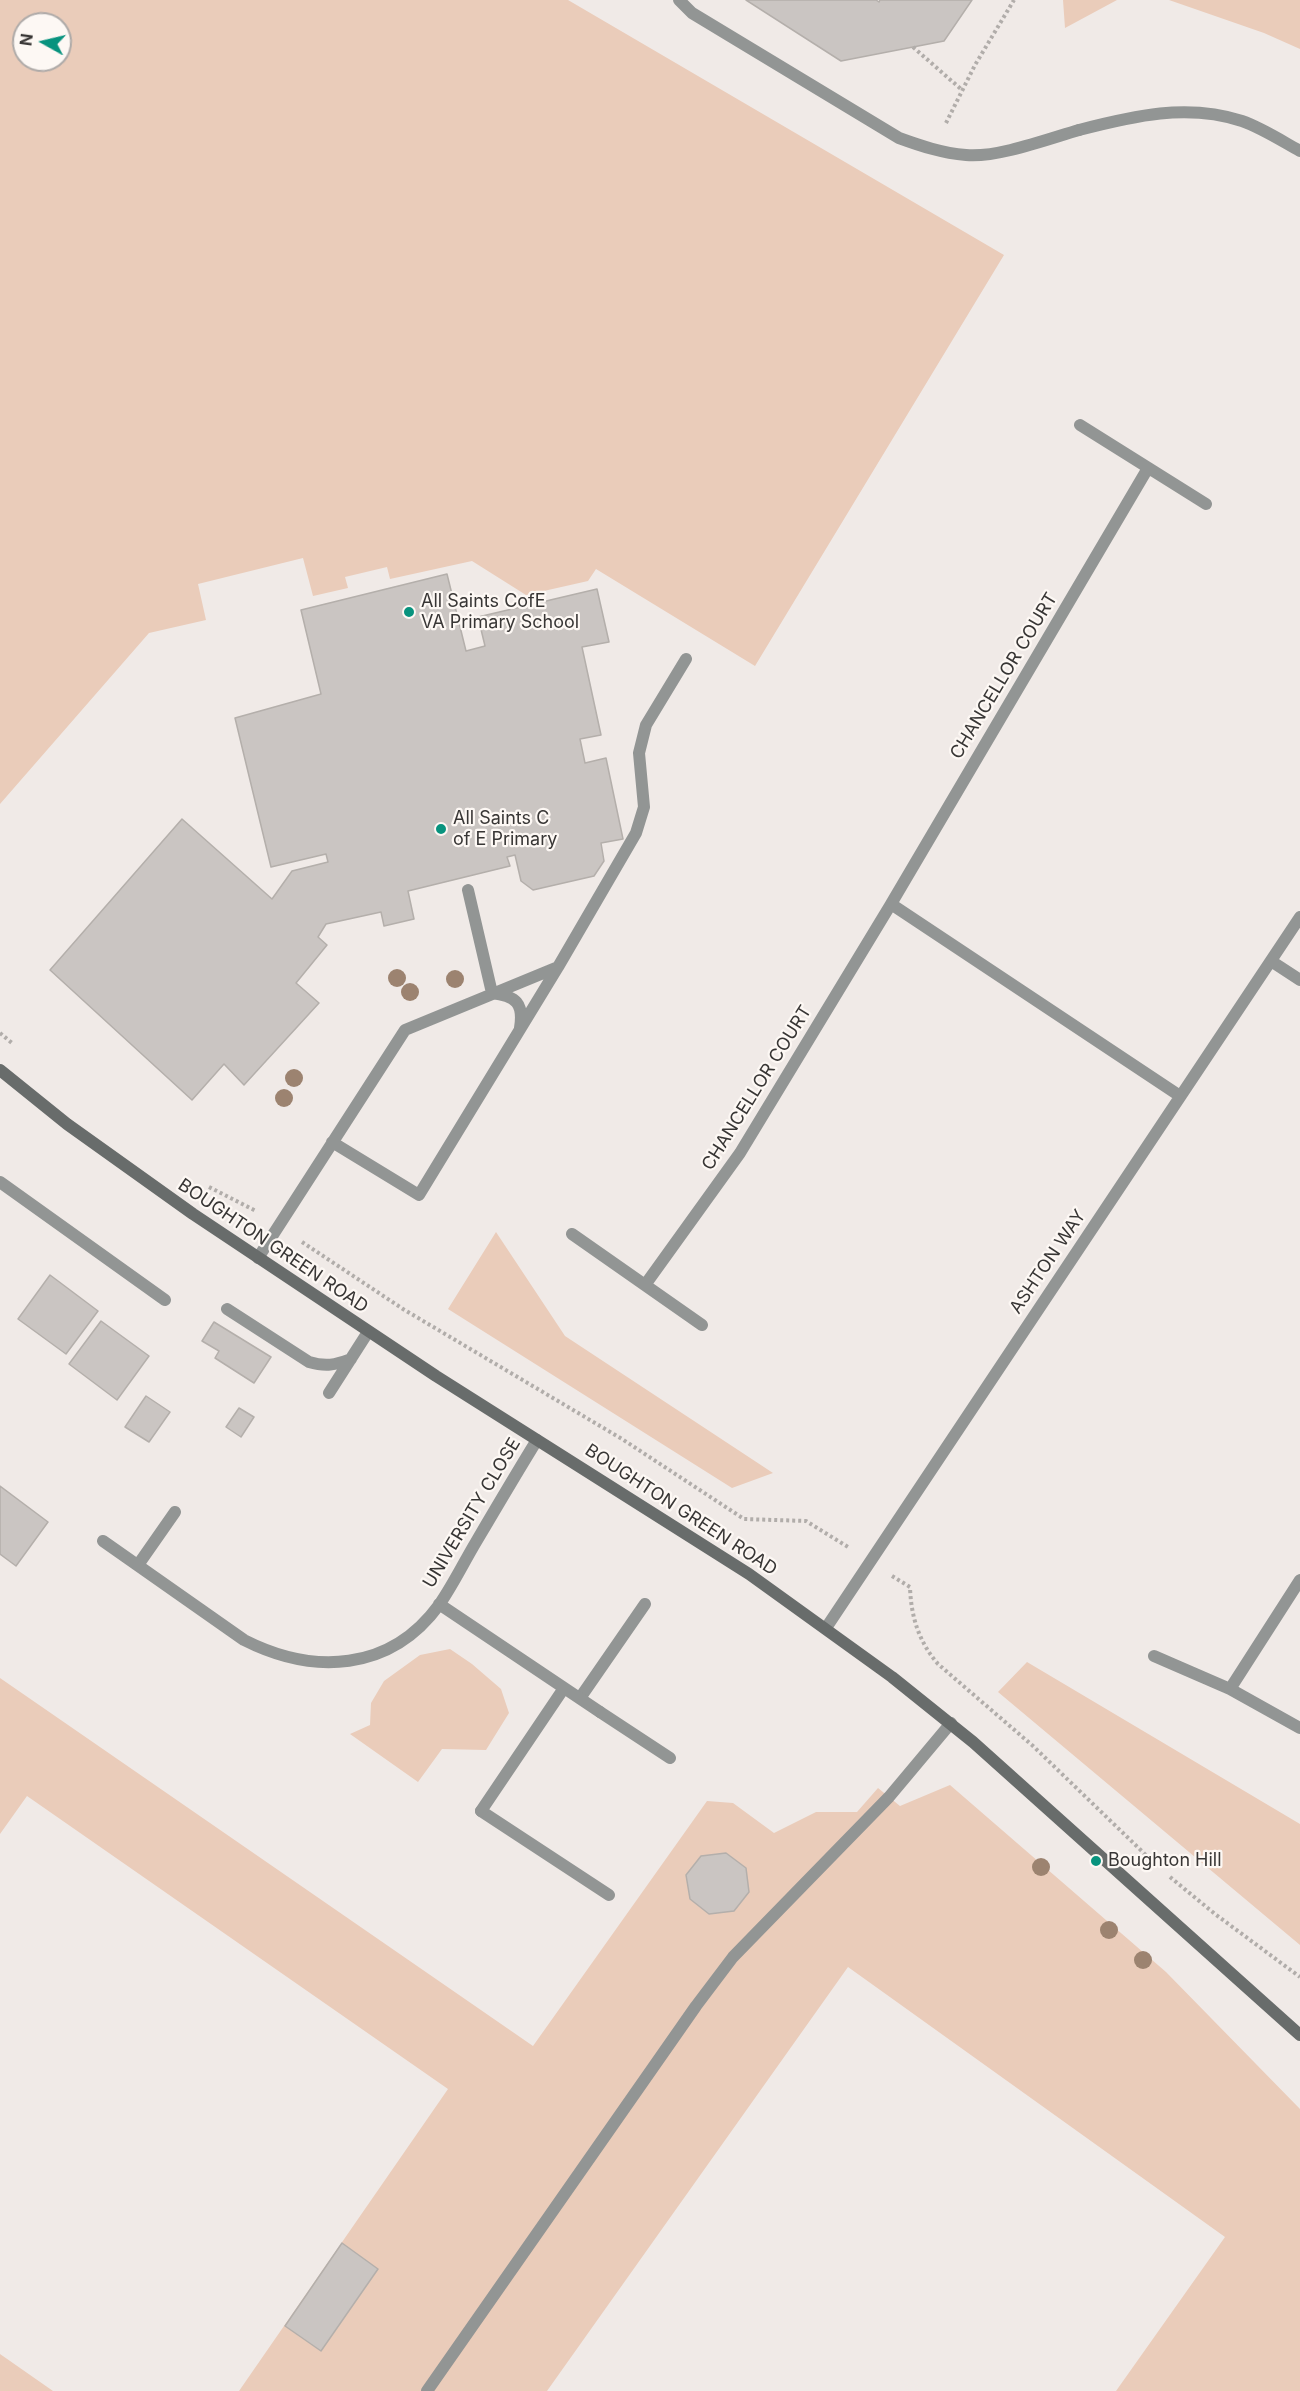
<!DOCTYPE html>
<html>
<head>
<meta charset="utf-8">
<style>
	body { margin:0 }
	#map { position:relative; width:1300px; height:2391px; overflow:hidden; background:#f0eae7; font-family:Inter,sans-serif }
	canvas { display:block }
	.north { position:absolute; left:12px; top:12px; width:60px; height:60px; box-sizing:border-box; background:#fdf8f4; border:2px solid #aeaaa8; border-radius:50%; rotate:278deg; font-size:16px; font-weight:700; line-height:24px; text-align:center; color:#383635 }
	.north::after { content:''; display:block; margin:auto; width:21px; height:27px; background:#08937e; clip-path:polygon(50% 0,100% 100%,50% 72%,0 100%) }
</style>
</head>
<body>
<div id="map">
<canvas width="1300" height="2391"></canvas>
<div class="north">N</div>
</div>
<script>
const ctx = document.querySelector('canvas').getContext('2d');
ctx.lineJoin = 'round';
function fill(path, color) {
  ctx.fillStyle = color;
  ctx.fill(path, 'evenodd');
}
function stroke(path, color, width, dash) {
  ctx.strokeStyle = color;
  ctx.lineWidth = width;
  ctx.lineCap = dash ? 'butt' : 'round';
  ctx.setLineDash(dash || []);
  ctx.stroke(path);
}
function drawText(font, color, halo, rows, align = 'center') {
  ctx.font = font + ' Inter,sans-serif';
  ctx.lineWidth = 4.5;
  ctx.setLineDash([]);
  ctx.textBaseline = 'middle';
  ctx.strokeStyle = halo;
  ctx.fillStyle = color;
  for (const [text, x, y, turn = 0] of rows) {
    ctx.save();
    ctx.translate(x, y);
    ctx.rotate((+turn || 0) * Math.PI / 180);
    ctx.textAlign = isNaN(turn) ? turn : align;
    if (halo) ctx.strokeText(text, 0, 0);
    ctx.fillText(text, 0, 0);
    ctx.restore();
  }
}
const green = new Path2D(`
	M0 0H568L1004 255 755 666 596 569 588 581 526 595 472 561 390 579 387 567 345 577 348 588 313 596 303 558 198 584 206 620 149 633 0 804ZM24 24H60V60H24Z
	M1063 0H1117L1065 28Z
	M1169 0H1300V49L1264 33Z
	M496 1232 565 1336 773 1473 732 1488 448 1309Z
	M450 1649 472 1664 501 1689 509 1713 486 1750 442 1749 418 1782 350 1734 370 1725 371 1703 384 1681 420 1655Z
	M1027 1662 1300 1824V1945L998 1692Z
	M0 1678 533 2046 707 1801 733 1803 774 1833 816 1812H857L878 1788 900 1806 950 1785 1166 1972 1300 2109V2391H1116L1225 2237 848 1967 547 2391H239L448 2089 27 1796 0 1834Z
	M0 2354 53 2391H0Z`);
const building = new Path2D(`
	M746 0H876L879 2 880 0H972L944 41 841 61Z
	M447 574 466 651 485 646 478 617 597 589 609 642 582 647 601 735 580 739 585 763 606 758 623 839 601 843 604 861 594 876 533 890 521 881 515 855 507 857 510 866 408 891 414 919 384 926 381 912 326 924 318 937 327 945 296 983 319 1003 244 1085 224 1064 192 1100 50 970 182 819 272 899 292 871 328 862 326 854 271 867 235 718 321 694 301 610Z
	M50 1275 98 1311 66 1354 18 1319Z
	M101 1321 149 1356 117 1400 69 1364Z
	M214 1322 271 1357 254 1383 215 1358 219 1351 202 1341Z
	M146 1396 170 1412 149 1442 125 1427Z
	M239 1408 254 1417 241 1437 226 1427Z
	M0 1486 48 1522 16 1566 0 1554Z
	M726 1853 746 1868 749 1892 734 1911 709 1914 690 1899 686 1875 701 1856Z
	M342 2243 378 2269 321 2351 285 2326Z`);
const path = new Path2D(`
	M913 47 962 90
	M946 123 975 65 1014 0
	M0 1033 12 1043
	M209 1187 256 1211
	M302 1242 403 1309 622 1439 744 1519 806 1521 848 1547
	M892 1576 910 1587C911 1617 919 1642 938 1664L1033 1746 1151 1860
	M1170 1877 1215 1914 1300 1977`);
const lane = new Path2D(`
	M679 0 692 13 899 138C921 146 942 153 966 155 997 158 1048 139 1079 130
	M468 890 492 993C516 996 524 1003 520 1028
	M558 967 636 833 644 807 639 753 646 725 686 659
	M0 1182 165 1300
	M258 1258 405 1030 558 967 419 1195 332 1142
	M227 1309 309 1362C326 1367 335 1365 351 1359
	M329 1393 368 1332
	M580 1698 645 1604
	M600 1712 670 1758
	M481 1811 609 1895
	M427 2391 696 2006 733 1957 889 1797 951 1723`);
const street = new Path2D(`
	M1079 130C1133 116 1187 103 1242 121 1262 128 1282 141 1300 151
	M1080 425 1206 504
	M1148 468 891 904 1180 1096
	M1271 961 1300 980
	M572 1234 702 1325
	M645 1285 740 1153 891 904
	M103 1541 244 1640C313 1675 390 1672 439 1605 453 1585 464 1562 476 1542 496 1508 516 1474 537 1440
	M138 1565 175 1512
	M439 1604 600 1712
	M826 1628 1300 917
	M1154 1656 1230 1689 1300 1728
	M1230 1689 1300 1580
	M481 1811 564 1688`);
const secondary = new Path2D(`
	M0 1070 67 1124 193 1214 436 1376 749 1574 892 1677 973 1742 1300 2035`);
const trees = [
	[397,978],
	[455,979],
	[410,992],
	[294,1078],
	[284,1098],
	[1041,1867],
	[1109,1930],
	[1143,1960]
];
const markers = [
	[409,612,6,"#08937e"],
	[441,829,6,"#08937e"],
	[1096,1861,6,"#08937e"]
];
const poiNames = [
	["All Saints CofE",421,602],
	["VA Primary School",421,623],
	["All Saints C",453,819],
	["of E Primary",453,840],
	["Boughton Hill",1108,1861]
];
const streetNames = [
	["CHANCELLOR COURT",1004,676,-59],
	["CHANCELLOR COURT",757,1088,-58],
	["BOUGHTON GREEN ROAD",273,1246,34],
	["ASHTON WAY",1048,1262,-56],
	["BOUGHTON GREEN ROAD",681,1510,33],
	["UNIVERSITY CLOSE",472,1513,-59]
];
fill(green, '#eaccba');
fill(building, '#cac5c2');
stroke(building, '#b4afab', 1.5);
stroke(path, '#b1adaa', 4, [3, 3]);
stroke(lane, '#929594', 12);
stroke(street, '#929594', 12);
stroke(secondary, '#686c6b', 12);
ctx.fillStyle = '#9c8370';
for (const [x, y] of trees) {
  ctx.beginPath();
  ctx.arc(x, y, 9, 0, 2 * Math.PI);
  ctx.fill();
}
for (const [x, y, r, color] of markers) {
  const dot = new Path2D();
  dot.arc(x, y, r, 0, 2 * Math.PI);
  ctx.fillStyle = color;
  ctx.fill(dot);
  stroke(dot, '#fdf8f4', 2);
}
drawText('18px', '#383635', '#fdf8f4', poiNames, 'left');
drawText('18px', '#383635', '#fdf8f4', streetNames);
</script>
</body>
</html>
